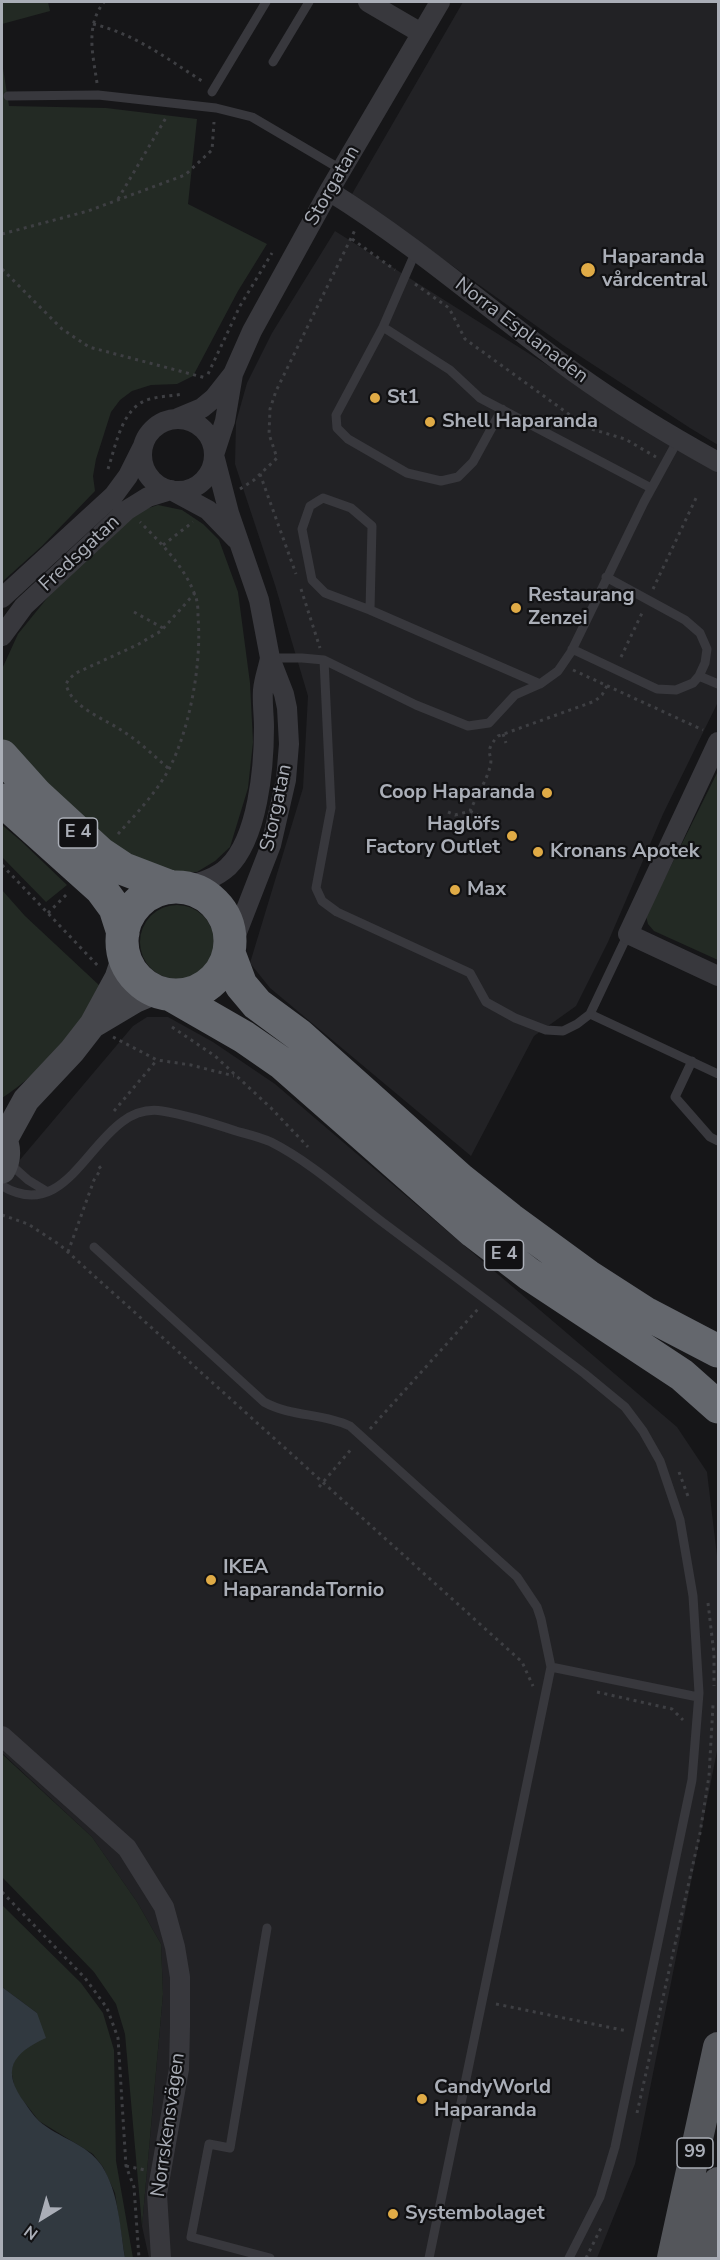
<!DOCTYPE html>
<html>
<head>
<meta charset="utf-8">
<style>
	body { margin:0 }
	#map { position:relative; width:720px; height:2260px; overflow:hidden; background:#161618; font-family:"Nunito Sans",sans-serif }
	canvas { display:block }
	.frame { position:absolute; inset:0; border:3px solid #aaaeb7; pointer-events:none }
	.north { position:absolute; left:12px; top:2188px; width:60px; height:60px; -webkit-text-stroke:4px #111113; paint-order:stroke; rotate:217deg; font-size:16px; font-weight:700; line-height:24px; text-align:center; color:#aaaeb7 }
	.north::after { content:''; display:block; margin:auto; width:21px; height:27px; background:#aaaeb7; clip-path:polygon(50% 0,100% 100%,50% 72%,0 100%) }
</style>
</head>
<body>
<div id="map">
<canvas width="720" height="2260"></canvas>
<div class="frame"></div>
<div class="north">N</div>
</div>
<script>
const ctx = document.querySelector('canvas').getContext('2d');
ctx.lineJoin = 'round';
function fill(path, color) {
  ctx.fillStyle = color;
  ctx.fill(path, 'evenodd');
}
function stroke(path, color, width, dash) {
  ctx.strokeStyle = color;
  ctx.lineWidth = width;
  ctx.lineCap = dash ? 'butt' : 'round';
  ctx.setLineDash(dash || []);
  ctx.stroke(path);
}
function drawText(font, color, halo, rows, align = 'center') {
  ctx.font = font + ' "Nunito Sans",sans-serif';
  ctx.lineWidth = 4.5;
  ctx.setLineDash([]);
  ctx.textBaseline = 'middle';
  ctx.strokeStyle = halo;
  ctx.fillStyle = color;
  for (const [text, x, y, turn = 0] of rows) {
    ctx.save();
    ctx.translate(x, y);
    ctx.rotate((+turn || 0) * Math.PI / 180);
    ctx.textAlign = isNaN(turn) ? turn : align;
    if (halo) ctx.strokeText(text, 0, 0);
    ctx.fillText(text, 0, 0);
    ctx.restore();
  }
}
const built = new Path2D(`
	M463 2H718V445L690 428 563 345 352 194Z
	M335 231 718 473V702L663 814 608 942 576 1006 534 1036 471 1156 270 988 250 963 303 788 308 696 275 585 235 464 236 422 247 383 272 333Z
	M147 1017H168L213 1042 275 1084 677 1427 707 1472 718 1564V1746L635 2164 597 2258H149L142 2226 163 1994 161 1944 137 1902 92 1837 2 1753V1181L133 1026Z`);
const green = new Path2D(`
	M2 2H48L50 11 2 24Z
	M2 62 9 106 106 108 197 119 188 204 267 244 238 291 193 376 177 384 151 385 132 391 120 400 111 412 96 459 93 476 95 491 42 546 2 582Z
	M158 505 182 510 203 524 219 540 238 592 250 683 253 742 248 788 230 847 215 861 197 872H178L152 865 120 851 4 743 2 739V669L18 634 57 586 137 512Z
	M718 771V960L654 931 648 924 646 916Z
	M2 825 21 841 67 885 46 902 2 857Z
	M2 890 25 916 100 986C79 1029 42 1072 2 1098Z
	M140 942a37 37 0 1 1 74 0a37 37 0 1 1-74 0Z
	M2 1754 92 1837 137 1902 161 1944 163 1994 142 2226 125 2034 116 2004 94 1972 2 1877Z
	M2 1905 81 1983 103 2013 114 2050 116 2161 133 2258H125L115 2193 103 2167 93 2154 39 2121 15 2090 11 2070 17 2055 28 2046 37 2013 2 1987Z`);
const water = new Path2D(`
	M2 1987 37 2013 46 2038C13 2053 0 2070 25 2103 29 2109 34 2116 39 2121 58 2138 87 2143 102 2166 119 2193 120 2228 125 2258H2Z`);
const path = new Path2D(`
	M93 24C135 34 166 58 202 81
	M97 83C93 55 85 26 104 2
	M118 199 167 116
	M2 234 88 211 185 175 212 150 214 122
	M352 239 395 270
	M2 269 62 329 89 347 206 378
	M415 284 449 308 465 339 588 428 625 439 656 457
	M208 374 240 306 272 253
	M108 469C116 445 122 406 150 399 161 396 172 396 183 394
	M260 474 296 574
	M240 489 254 480 277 458 269 434 270 409 276 391 355 230
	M163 545 193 522
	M301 589 320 648
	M653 589 697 496
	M134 612 163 628
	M621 657 643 611
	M573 670 703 730
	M503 734 506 743
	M168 768C154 756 140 742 124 732 106 719 71 708 66 684L69 679 76 673 137 645 161 631 195 593
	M470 811 478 815
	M448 812 455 815 470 811C476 797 486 782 490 767 494 753 482 754 498 736L595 701 602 695 609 682
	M118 834C136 814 156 793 169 769 190 729 202 662 198 617 198 610 198 602 195 595 184 566 162 544 140 522
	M2 865 100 968
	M48 913 68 893
	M172 1027 215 1056 271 1108 308 1147
	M113 1037 157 1060 191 1065 234 1076
	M114 1111 157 1060
	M2 1215 28 1224 60 1245 522 1662 533 1686
	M68 1252 94 1180 101 1169 98 1165
	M370 1429 478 1309
	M679 1472 689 1499
	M319 1487 353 1447
	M708 1603 714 1654V1686
	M597 1692 672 1709 683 1720
	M2 1892 85 1978 107 2008 118 2038 126 2166 134 2187 139 2258
	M496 2004 627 2031
	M637 2113 700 1833 709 1776 713 1705
	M126 2166 145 2170
	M586 2258 602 2226`);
const lane = new Path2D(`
	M273 62 309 2
	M212 92 266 2
	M8 96 98 95 216 108 252 117 342 170
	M416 251 383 327 336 415 337 428 348 439 407 473 441 481 458 477 473 462 502 409
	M383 327 450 370 480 398 651 488
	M370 610 325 593 312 580 302 529 310 506 323 498 351 508 372 526 370 610 540 684
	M572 649 657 689 676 690 693 683 699 676 705 663 707 649 700 633 685 620 606 577
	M270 658H302L324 660 416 705 468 726 489 723 515 695 540 684 558 671 571 652 644 502 678 440
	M324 660 331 808 316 888 322 901 337 912 470 973 486 1002 515 1018 546 1030 563 1031 577 1024 590 1014 628 934
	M699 676 718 684
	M590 1014 718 1074
	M692 1061 675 1097 710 1137 718 1141
	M10 1164 28 1180 46 1191
	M2 1186C77 1230 94 1100 162 1111 187 1115 212 1123 236 1131 247 1134 260 1137 271 1142 309 1161 347 1195 381 1221 449 1272 517 1323 585 1374L625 1407 643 1431 660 1461 680 1520 693 1596 699 1693 692 1780 615 2147 600 2197 569 2258
	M94 1247 264 1402C291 1417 323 1413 350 1426L517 1577 537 1607 541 1619 551 1667 698 1697
	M267 1928 230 2148 209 2144 191 2237 270 2258
	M429 2258 551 1667`);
const street = new Path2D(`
	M368 2 421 33
	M329 191C416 245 493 313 575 373 621 406 669 435 718 462
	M178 418 202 408 214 398 233 374 252 331 329 191 440 2
	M142 455a36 36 0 1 1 72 0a36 36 0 1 1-72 0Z
	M2 598 114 495 128 476 142 448
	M2 636 24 606 127 510 148 497 171 490 208 510 236 539
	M718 742 628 934 718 976
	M182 888C198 883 215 879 228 867 258 838 264 767 264 727 264 715 262 702 263 690 264 679 268 669 270 658
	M229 953 271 845 286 780 289 744 287 708 284 694 270 658 259 600 229 513 214 455 225 421 233 374
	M2 1736 127 1848 164 1907 175 1947 180 1977V2026L179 2069 157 2194 161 2258`);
const secondary = new Path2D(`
	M94 1024 136 999 155 991
	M2 1135C8 1147 8 1159 2 1170
	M4 1140 26 1100 72 1051 93 1024 118 978 125 957`);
const primary = new Path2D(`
	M672 2258 718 2047
	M702 2258 718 2182`);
const highway = new Path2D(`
	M2 756 37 795 100 853 124 869 171 887
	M2 800 101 889 115 908 123 933
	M122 941a54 54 0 1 1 108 0a54 54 0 1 1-108 0Z
	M229 953 241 985 257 1004 299 1035 461 1180 510 1219 588 1276 647 1314 718 1351
	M171 995 244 1037 283 1064 474 1232 529 1274 682 1375 718 1407`);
const markers = [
	[588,270,8,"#e0ab46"],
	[375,398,6,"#e0ab46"],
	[430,422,6,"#e0ab46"],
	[516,608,6,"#e0ab46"],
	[547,793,6,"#e0ab46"],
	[512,836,6,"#e0ab46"],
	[538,852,6,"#e0ab46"],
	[455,890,6,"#e0ab46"],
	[211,1580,6,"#e0ab46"],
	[422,2099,6,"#e0ab46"],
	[393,2214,6,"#e0ab46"]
];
const shields = [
	[78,833,39],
	[504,1255,39],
	[695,2153,36]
];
const shieldNames = [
	["E 4",78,833],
	["E 4",504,1255],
	["99",695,2153]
];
const streetNames = [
	["Storgatan",333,186,-60],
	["Norra Esplanaden",521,331,37],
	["Fredsgatan",80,554,-43],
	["Storgatan",277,808,-78],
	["Norrskensvägen",169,2125,-82]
];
const poiNames = [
	["Haparanda",602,258],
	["vårdcentral",602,281],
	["St1",387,398],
	["Shell Haparanda",442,422],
	["Restaurang",528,596],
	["Zenzei",528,619],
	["Coop Haparanda",535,793,"right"],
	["Haglöfs",500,825,"right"],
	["Factory Outlet",500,848,"right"],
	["Kronans Apotek",550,852],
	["Max",467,890],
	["IKEA",223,1568],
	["HaparandaTornio",223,1591],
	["CandyWorld",434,2088],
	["Haparanda",434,2111],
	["Systembolaget",405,2214]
];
fill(built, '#222225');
fill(green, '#232a24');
fill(water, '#313940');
stroke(path, '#3e3f43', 3, [3, 4.5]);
stroke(lane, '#38383d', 9);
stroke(street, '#38383d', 20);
stroke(secondary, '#46474c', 27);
stroke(primary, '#54565b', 30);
stroke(highway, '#64676d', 33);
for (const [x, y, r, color] of markers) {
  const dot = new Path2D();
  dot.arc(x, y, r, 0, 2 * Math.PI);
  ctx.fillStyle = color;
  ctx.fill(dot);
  stroke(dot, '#111113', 2);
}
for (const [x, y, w] of shields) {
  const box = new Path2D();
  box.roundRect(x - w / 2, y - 15, w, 30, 4.5);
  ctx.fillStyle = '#111113';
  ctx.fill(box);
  stroke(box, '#aaaeb7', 1.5);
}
drawText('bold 18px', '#aaaeb7', null, shieldNames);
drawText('20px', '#aaaeb7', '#111113', streetNames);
drawText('bold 20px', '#aaaeb7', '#111113', poiNames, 'left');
</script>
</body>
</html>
